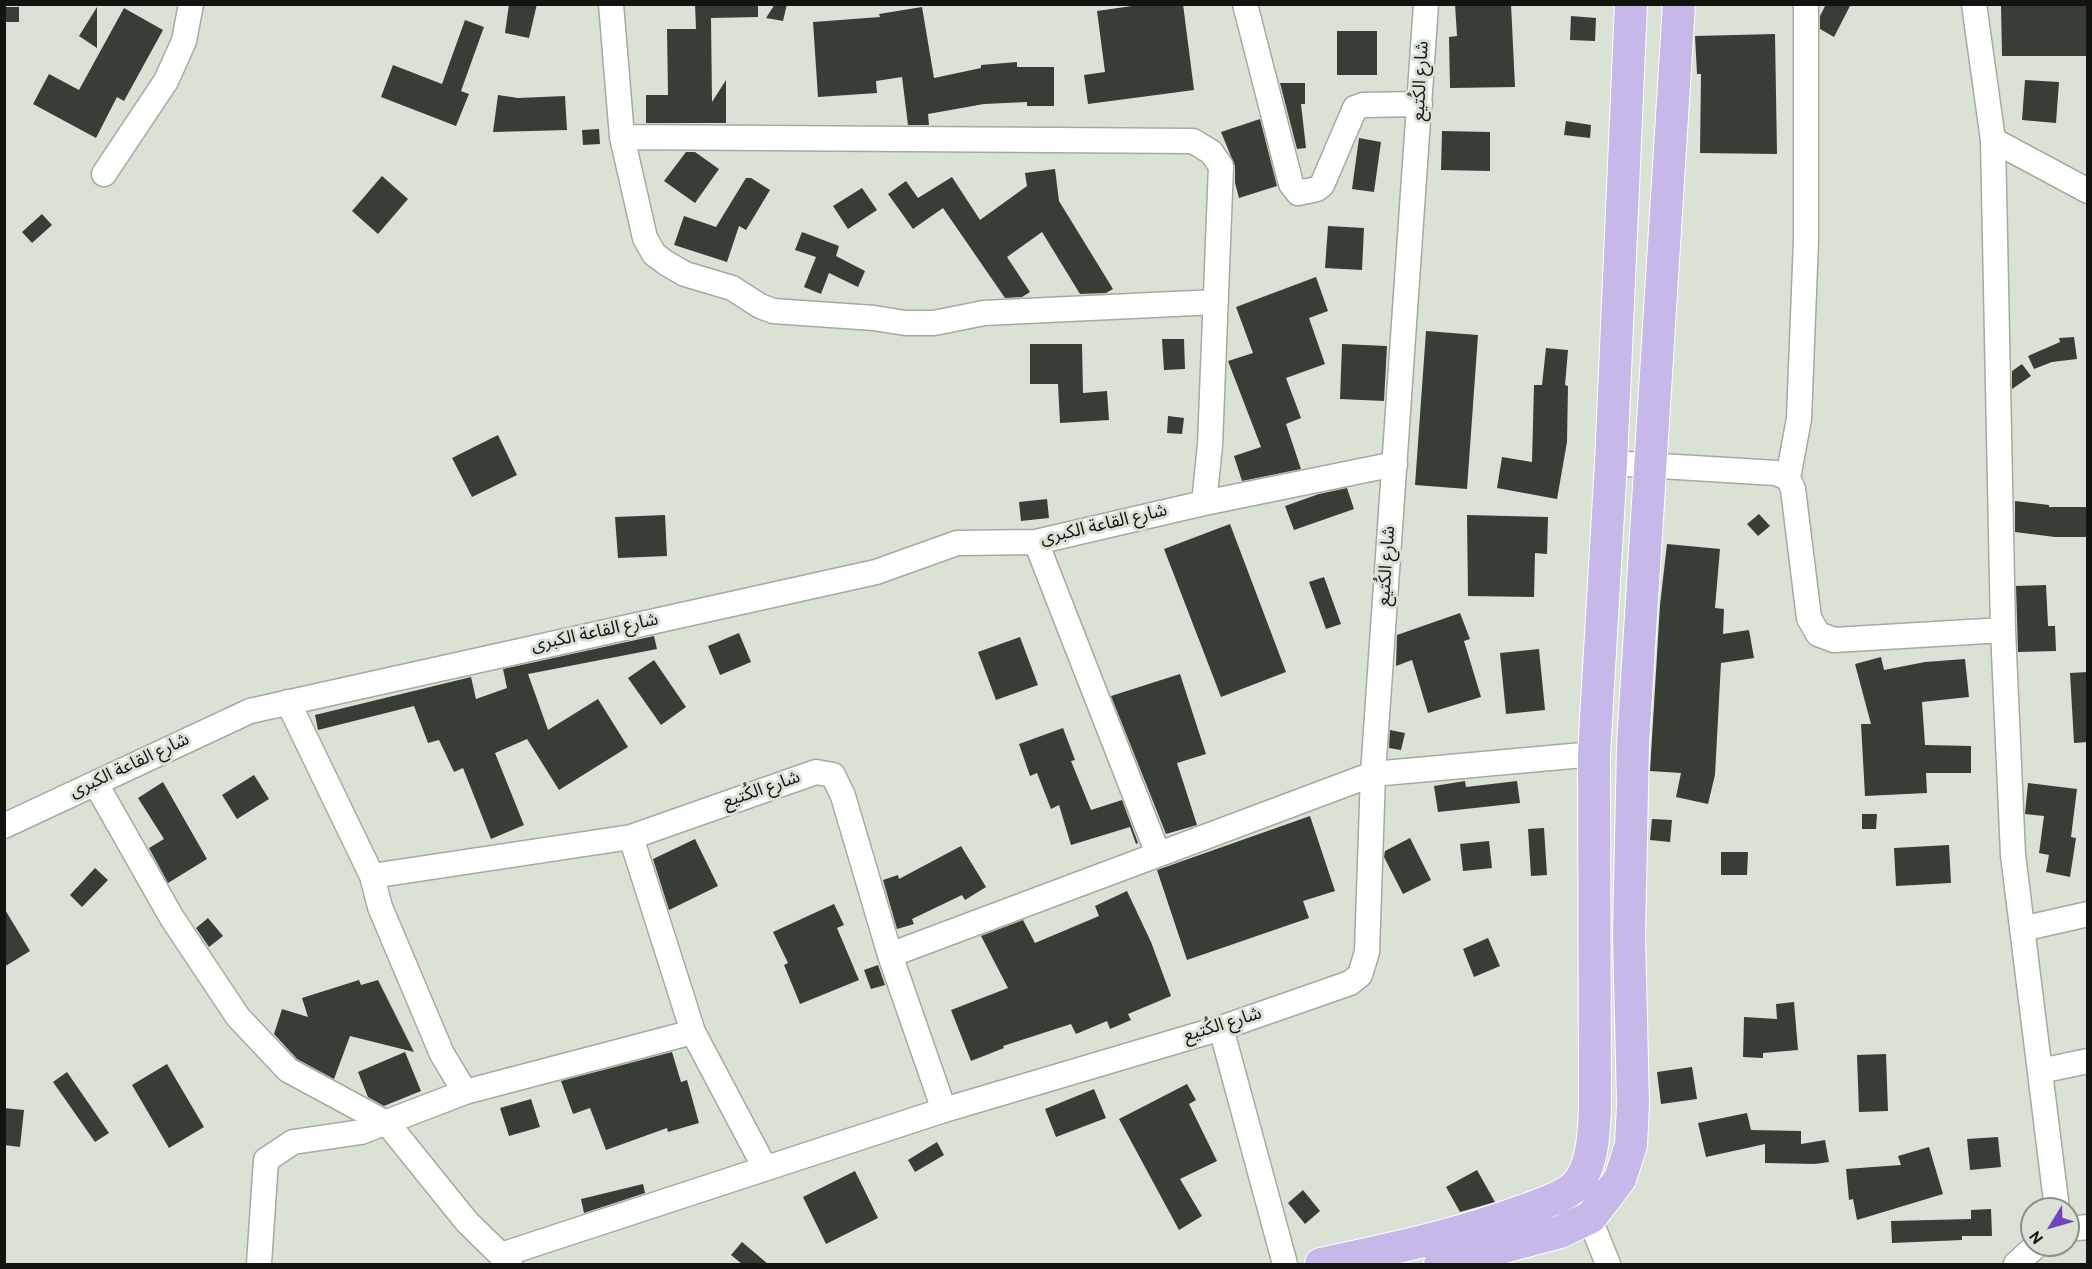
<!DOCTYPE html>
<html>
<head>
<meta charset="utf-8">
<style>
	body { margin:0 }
	#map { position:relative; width:2092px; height:1269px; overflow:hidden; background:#dae2d6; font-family:Overpass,sans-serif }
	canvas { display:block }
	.frame { position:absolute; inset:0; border:6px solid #121410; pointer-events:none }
	.north { position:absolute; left:2020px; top:1197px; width:60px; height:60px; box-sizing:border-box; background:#dae2d6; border:2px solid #8a9087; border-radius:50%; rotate:233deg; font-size:16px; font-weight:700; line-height:24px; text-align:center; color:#121410 }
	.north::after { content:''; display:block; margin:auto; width:21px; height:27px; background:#6e45be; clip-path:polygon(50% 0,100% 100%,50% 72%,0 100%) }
</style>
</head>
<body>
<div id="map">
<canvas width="2092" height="1269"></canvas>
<div class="frame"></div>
<div class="north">N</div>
</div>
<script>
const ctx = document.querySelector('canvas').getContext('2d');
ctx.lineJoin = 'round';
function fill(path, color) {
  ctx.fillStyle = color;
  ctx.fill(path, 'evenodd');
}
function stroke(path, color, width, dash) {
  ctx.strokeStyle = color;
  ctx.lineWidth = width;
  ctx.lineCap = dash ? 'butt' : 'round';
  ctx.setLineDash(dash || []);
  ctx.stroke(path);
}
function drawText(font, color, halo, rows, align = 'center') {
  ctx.font = font + ' Overpass,"Noto Sans Arabic",sans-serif';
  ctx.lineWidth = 6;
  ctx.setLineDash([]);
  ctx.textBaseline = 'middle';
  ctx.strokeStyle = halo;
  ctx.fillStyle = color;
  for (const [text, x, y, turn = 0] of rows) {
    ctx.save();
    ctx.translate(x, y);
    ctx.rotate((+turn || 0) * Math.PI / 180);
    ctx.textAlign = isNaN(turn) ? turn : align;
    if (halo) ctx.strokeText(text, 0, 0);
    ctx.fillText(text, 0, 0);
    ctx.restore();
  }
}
const building = new Path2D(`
	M509 4H537L529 38 505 33Z
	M695 4H758V17L711 18 712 102 726 80V123H646V95H668L667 29H696Z
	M775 4H787L783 21 766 18Z
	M1146 4H1183L1194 90 1088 104 1084 75 1105 72 1097 11Z
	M1455 4H1511L1515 87 1450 88 1449 37 1457 36Z
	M1826 4H1851L1834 37 1820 29V16Z
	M2056 4H2088V56H2002L2001 6Z
	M4 7H19V22H4Z
	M97 7V48L79 36Z
	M922 7 934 78 981 68V65L1017 62V67H1054V106H1027V102L984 104 928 114 929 125H908L902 77 876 81 877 93 818 97 813 22 880 17 879 14Z
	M124 8 163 30 124 101 117 97 96 138 33 104 49 74 79 90Z
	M1571 16 1596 18 1595 41 1570 40Z
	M465 20 484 27 461 91 469 94 456 126 381 97 393 65 442 84Z
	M1337 31H1377V75H1337Z
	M1775 34 1777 154 1700 153 1701 74H1697L1695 36Z
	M2025 80 2059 82 2056 123 2022 120Z
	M1280 83H1305V104H1301L1306 148 1297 149Z
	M498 95 518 98 565 96 567 130 493 132Z
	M1260 119 1277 186 1239 198 1235 183V166L1221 132Z
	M1566 121 1591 125 1590 138 1564 135Z
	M599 129 600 144 583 145 582 130Z
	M1442 131 1490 132V171L1441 170Z
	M1359 138 1381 142 1374 192 1352 189Z
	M686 152H695L719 169 695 203 664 181Z
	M1055 169 1059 201 1113 289 1106 293 1080 294 1042 232 1007 257 1030 292 1022 297 1005 298 943 208 913 229 888 194 906 181 918 198 952 177 980 220 1027 186 1025 173Z
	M382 176 408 199 378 234 352 211Z
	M746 178H751L770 190 746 230 739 226 727 262 674 245 684 216 716 227Z
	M862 188 877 210 848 229 833 206Z
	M42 214 52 225 32 243 22 232Z
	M1328 226 1364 228 1362 270 1325 268Z
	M802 232 839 246 836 256 865 271 858 287 829 273 821 294 804 287 816 257 795 250Z
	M1316 277 1328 311 1309 318 1325 364 1286 378 1301 418 1286 424 1301 469 1242 481 1234 456 1261 447 1228 361 1253 353 1236 307Z
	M1426 331 1478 335 1467 489 1415 485Z
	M2074 337 2077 359 2052 362 2034 369 2028 356 2060 342 2059 338Z
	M1162 339H1184L1185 369 1164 370Z
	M1030 344H1082L1083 393 1107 391 1109 420 1060 423 1058 384H1030Z
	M1342 344 1387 346 1384 401 1340 399Z
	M1546 348 1568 350 1565 385 1568 386 1567 442 1557 499 1497 488 1502 457 1532 462 1534 385H1542Z
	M2022 364 2031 376 2012 389V371Z
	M1168 416 1184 418 1182 434 1167 433Z
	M498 435 517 475 472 497 452 458Z
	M1347 488 1354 509 1294 530 1285 506 1319 494Z
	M1047 499 1049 518 1021 521 1019 502Z
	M2015 501 2049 505V507H2088V537H2055L2015 532Z
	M1759 514 1770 526 1758 536 1747 524Z
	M665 515 667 556 618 558 615 517Z
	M1467 515 1548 517 1547 554 1535 553 1534 597 1468 596Z
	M1230 524 1286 672 1221 697 1164 549Z
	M1667 544 1720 549 1715 608 1724 609 1723 634 1749 630 1754 658 1721 663 1715 775 1708 804 1676 797 1681 773 1650 771 1660 605Z
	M1324 577 1341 624 1326 629 1309 582Z
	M2046 585 2048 626H2055L2056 651 2018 652 2016 586Z
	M1460 613 1470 639 1464 641 1481 697 1428 713 1412 660 1396 666 1397 635Z
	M739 633 751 662 720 675 708 646Z
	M654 636 657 649 528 674 548 730 598 699 628 747 559 790 527 739 495 753 524 825 491 839 463 768 454 772 439 740 428 743 414 706 318 730 315 715 471 677 476 699 507 688 503 669Z
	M1020 637 1038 685 996 700 978 652Z
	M1539 649 1545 710 1506 714 1500 653Z
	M1881 657 1884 670 1925 662 1965 659 1969 697 1922 702 1925 745 1971 746V773H1926L1927 793 1865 796 1861 724H1871L1855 664Z
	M654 660 686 707 661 725 628 678Z
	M2088 672V742L2074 743 2070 673Z
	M1180 674 1206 754 1177 763 1197 825 1166 834 1111 696Z
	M1063 728 1075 760 1071 761 1091 810 1122 800 1138 843 1136 844 1130 827 1071 845 1059 805 1051 809 1037 773 1030 776 1019 744Z
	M1390 730 1405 733 1401 750 1389 748Z
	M254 775 269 799 237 819 222 795Z
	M1465 781 1466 787 1517 781 1520 803 1438 812 1434 786Z
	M163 782 207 859 168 883 149 848 164 839 138 798Z
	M2028 783 2077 789 2071 837 2076 838 2070 877 2046 872 2049 855 2039 853 2044 816 2025 814Z
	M1862 814H1877L1876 829H1862Z
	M1310 816 1335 891 1303 901 1309 918 1187 960 1157 870Z
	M1652 819 1672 820 1670 842 1650 840Z
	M1544 828 1547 875 1531 876 1528 829Z
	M1410 838 1431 880 1403 894 1384 857 1385 851Z
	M695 839 718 886 669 910 653 859Z
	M1489 841 1492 868 1463 871 1460 844Z
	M1949 845 1951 883 1896 886 1894 848Z
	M961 846 986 887 965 900 962 895 912 919 914 924 897 929 883 880 898 875 899 879Z
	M1721 852H1748L1747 875H1721Z
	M95 868 108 880 82 907 70 895Z
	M1127 891 1151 942 1171 996 1128 1014 1131 1020 1110 1029 1107 1021 1076 1034 1071 1024 1003 1046 1004 1048 971 1061 951 1010 1008 988 981 936 1023 920 1035 943 1099 916 1095 906Z
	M834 904 844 925 837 928 859 980 800 1004 784 965 788 963 773 932Z
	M4 908 30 951 4 967Z
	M208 918 223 936 209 947 196 928Z
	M1488 938 1500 966 1474 977 1463 949Z
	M878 965 885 985 871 989 864 970Z
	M359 980 361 985 378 980 414 1052 350 1036 334 1079 297 1059 274 1034 282 1009 308 1017 302 998Z
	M1794 1002 1798 1050 1763 1053V1058L1743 1057 1744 1017 1777 1019 1776 1004Z
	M405 1052 421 1091 384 1106 368 1097 358 1072Z
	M672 1052 681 1082 687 1080 699 1123 668 1132 667 1128 606 1150 590 1108 573 1114 561 1081Z
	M1886 1054 1888 1111 1859 1112 1857 1055Z
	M167 1064 204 1127 169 1148 132 1085Z
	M1692 1067 1697 1099 1661 1104 1657 1072Z
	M67 1072 109 1133 95 1142 53 1082Z
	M1187 1084 1196 1100 1189 1104 1217 1161 1180 1179 1202 1216 1179 1230 1119 1119Z
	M1094 1089 1106 1118 1056 1137 1045 1109Z
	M531 1099 540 1127 509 1136 500 1108Z
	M4 1108 24 1110 20 1147 4 1145Z
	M1747 1113 1751 1130 1801 1131V1144L1825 1140 1829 1162 1815 1164 1765 1163V1144L1706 1157 1698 1123Z
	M1998 1137 2001 1167 1970 1170 1967 1139Z
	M937 1142 944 1155 915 1172 908 1160Z
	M1929 1147 1943 1194 1857 1220 1853 1199 1849 1200 1846 1169 1901 1165 1898 1156Z
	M1477 1170 1495 1202 1460 1212 1446 1187Z
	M855 1171 878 1218 826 1244 803 1197Z
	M643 1184 645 1193 584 1213 581 1199Z
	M1303 1190 1320 1211 1305 1224 1288 1203Z
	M1991 1209 1992 1236H1962V1240L1892 1243 1891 1221 1971 1219V1210Z
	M742 1242 768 1264H742L731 1255Z`);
const minor = new Path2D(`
	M611 4 622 137 645 238 654 254 666 263 685 274 732 288 760 306 773 311 874 318 905 323H934L984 313 1216 302
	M1245 4 1291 184 1298 193 1317 189 1322 185 1355 108 1363 105 1420 104
	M1974 4 1993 140 2003 630 2013 855 2057 1209
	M622 137 1193 141 1211 152 1221 166 1210 445 1204 503
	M1993 140 2088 191
	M104 174 166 81 184 41 191 4
	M1611 463 1776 473 1788 478 1793 489 1809 618 1818 634 1834 640 2003 630
	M1788 478 1799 419 1806 240V4
	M1036 542 1158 854
	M288 702 372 876 380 907 442 1054 465 1092
	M96 784 172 918 238 1017 288 1070 388 1124 467 1222 510 1264
	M4 826 250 711 876 572 957 543 1036 542 1204 503 1395 464
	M631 837 693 1032 765 1168
	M372 876 631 837 816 772 833 775 843 796 890 955 944 1110 1221 1028 1350 983 1360 975 1367 952 1373 774 1426 4
	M2022 929 2088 914
	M890 955 1373 774 1594 754
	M1221 1028 1285 1264
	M2040 1071 2088 1061
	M1583 1202 1608 1264
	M2068 1229 2088 1227
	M501 1255 944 1110
	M259 1264 266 1160 293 1142 361 1132 465 1092 693 1032
	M2016 1264 2037 1245`);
const major = new Path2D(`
	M1321 1264C1390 1249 1459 1235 1525 1210 1541 1204 1562 1198 1574 1187 1593 1170 1594 1132 1595 1108L1594 754 1611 463 1631 4
	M1440 1264 1560 1232 1591 1217 1620 1179 1631 1145 1633 1104 1629 935 1633 744 1679 4`);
const streetNames = [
	["شارع الكُتيع",1422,81,-87],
	["شارع القاعة الكبرى",1104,526,-13],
	["شارع الكُتيع",1388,566,-86],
	["شارع القاعة الكبرى",595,634,-12],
	["شارع القاعة الكبرى",130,767,-25],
	["شارع الكُتيع",762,791,-19],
	["شارع الكُتيع",1223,1026,-17]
];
fill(building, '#383e35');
stroke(minor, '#a3aba0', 27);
stroke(major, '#fff', 34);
stroke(minor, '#fff', 24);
stroke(major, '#c6b9ea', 32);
drawText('18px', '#121410', '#dae2d6', streetNames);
</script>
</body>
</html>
